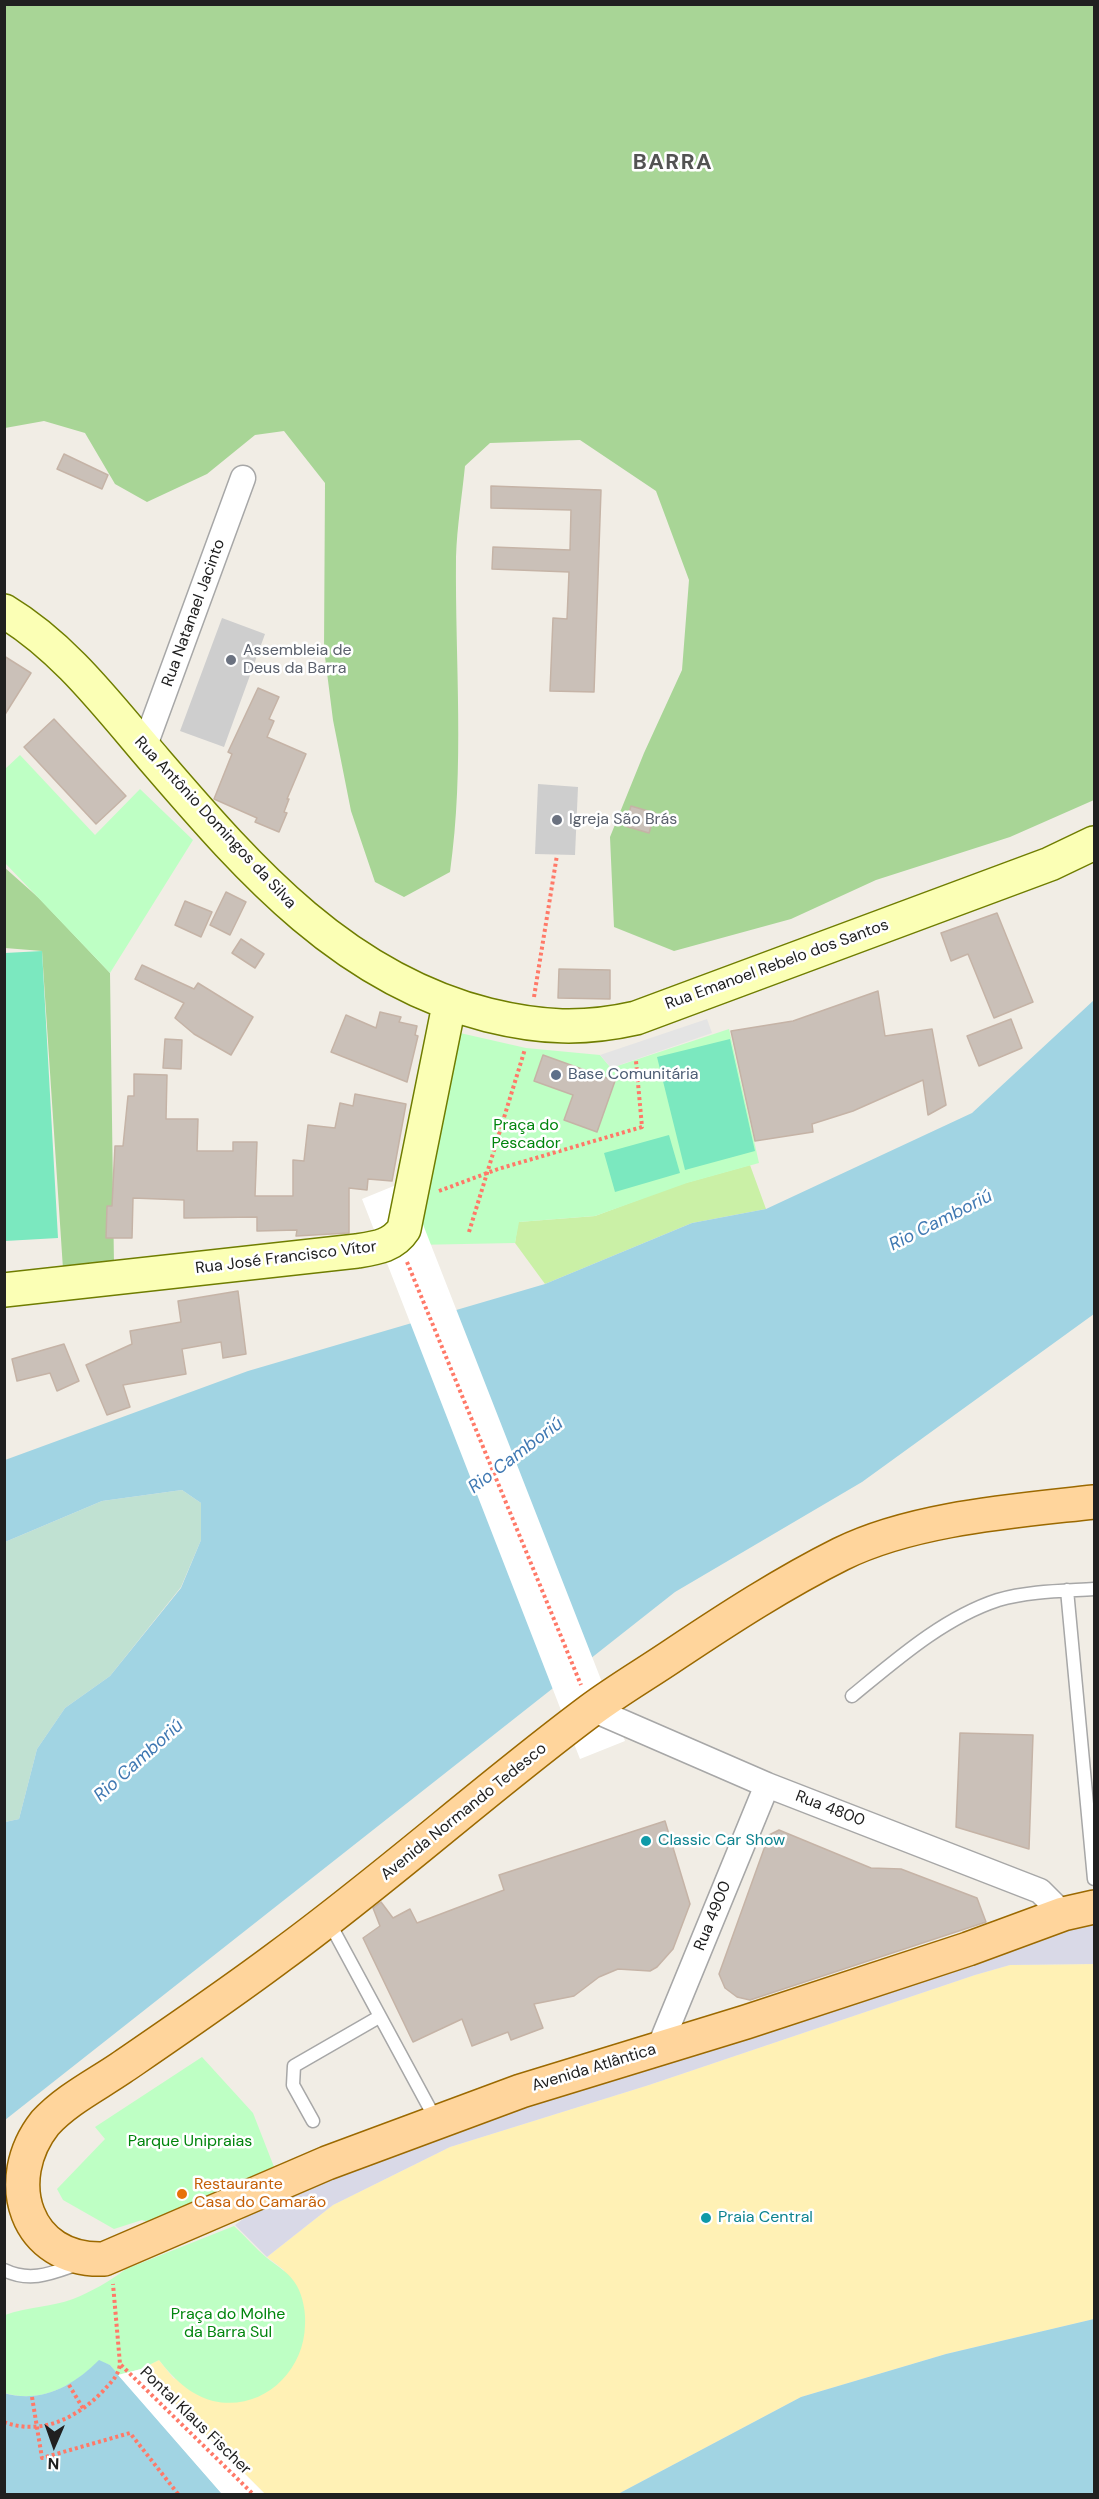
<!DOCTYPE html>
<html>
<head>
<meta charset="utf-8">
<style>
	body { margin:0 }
	#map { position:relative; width:1099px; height:2499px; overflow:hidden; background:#f1ede5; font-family:"DM Sans",sans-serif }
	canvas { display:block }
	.frame { position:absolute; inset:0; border:6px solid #202020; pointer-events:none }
	.north { position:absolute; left:24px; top:2415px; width:60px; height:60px; -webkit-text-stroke:4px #fff; paint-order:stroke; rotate:182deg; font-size:16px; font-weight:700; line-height:24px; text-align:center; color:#202020 }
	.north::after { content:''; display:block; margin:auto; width:21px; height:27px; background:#202020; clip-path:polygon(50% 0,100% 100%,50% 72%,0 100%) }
</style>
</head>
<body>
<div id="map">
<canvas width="1099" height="2499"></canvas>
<div class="frame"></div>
<div class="north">N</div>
</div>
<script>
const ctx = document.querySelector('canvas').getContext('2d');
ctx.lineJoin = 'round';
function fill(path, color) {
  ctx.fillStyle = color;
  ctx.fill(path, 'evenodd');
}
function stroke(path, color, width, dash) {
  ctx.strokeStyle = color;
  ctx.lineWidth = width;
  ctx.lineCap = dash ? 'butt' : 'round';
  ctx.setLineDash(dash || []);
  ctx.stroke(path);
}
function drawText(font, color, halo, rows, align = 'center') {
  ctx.font = font + ' "DM Sans",sans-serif';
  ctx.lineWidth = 5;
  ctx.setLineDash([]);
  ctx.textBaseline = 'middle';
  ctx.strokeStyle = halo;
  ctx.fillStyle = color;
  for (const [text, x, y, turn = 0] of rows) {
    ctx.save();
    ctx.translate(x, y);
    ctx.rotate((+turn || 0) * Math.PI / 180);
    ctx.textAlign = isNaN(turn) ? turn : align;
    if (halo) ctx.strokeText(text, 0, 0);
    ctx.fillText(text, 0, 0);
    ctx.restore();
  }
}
const religious = new Path2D(`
	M222 618 265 634 224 747 180 731Z
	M538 784 578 787 575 855 535 854Z`);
const grass = new Path2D(`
	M750 1165 766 1209 692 1223 545 1284 515 1243 518 1222 595 1216 678 1185Z`);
const forest = new Path2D(`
	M5 5H1094V800L1010 837 876 880 791 919 674 951 614 927 610 837 644 753 682 670 689 580 656 491 580 440 490 443 465 466C462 496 457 527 456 557 455 663 465 767 450 872L404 897 375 882 351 811 333 720 324 649 325 483 284 431 255 435 207 474 147 502 115 484 85 433 44 421 5 428Z
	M4 867 40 899 110 973 114 1266 63 1269 42 951 5 948Z`);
const wetland = new Path2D(`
	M182 1490 201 1503V1540L181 1587 110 1676 65 1708 37 1749 19 1819 5 1822V1542L102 1501Z`);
const sand = new Path2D(`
	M1094 1964V2319L946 2354 801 2397 618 2494H265L141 2369 159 2360 174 2379 284 2270 267 2257 333 2205 450 2147 649 2085 975 1975 1010 1965Z`);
const park = new Path2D(`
	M20 755 95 835 140 789 193 840 110 973 5 863V769Z
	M729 1029 759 1163 687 1183 595 1216 519 1222 515 1243 413 1245 460 1033 526 1048 600 1055 611 1068Z
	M202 2057 253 2113 276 2172 162 2227 142 2220 114 2229 63 2200 57 2189 105 2139 95 2127Z
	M234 2226C245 2236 255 2248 267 2258 277 2266 290 2273 297 2286 303 2297 306 2313 305 2325 304 2373 261 2412 213 2401 190 2395 173 2378 159 2360L141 2369 118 2375 110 2365 99 2361C73 2386 41 2404 5 2393V2315C27 2307 51 2307 73 2299 91 2292 110 2281 126 2269Z`);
const pitch = new Path2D(`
	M42 951 58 1238 5 1241V953Z
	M730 1039 755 1151 685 1170 657 1057Z
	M669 1135 680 1173 615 1192 604 1153Z`);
const parking = new Path2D(`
	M707 1019 712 1033 611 1068 600 1055Z`);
const plaza = new Path2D(`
	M1094 1919V1964L1010 1965 975 1975 649 2085 450 2147 333 2205 267 2257 235 2225 262 2205 481 2121Z`);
const water = new Path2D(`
	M1094 1000V1314L862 1482 675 1592 5 2120V1822L19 1819 37 1749 65 1708 110 1676 181 1588 201 1540V1503L182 1490 102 1501 5 1542V1460L248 1371 545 1284 692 1223 766 1209 972 1113Z
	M1094 2319V2494H618L801 2397 946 2354Z
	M99 2360 110 2365 222 2494H5L4 2393C41 2404 73 2386 99 2360Z`);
const pier = new Path2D(`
	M406 1181 625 1741 580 1759 362 1199Z
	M141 2369 152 2381 265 2494H222L118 2375Z`);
const building = new Path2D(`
	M64 454 108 475 102 489 57 469Z
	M491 486 601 490 594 692 550 691 553 618 567 619 569 572 492 569 493 547 570 550 571 510 491 508Z
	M4 656 31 673 4 716Z
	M258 688 279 697 269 719 274 721 267 737 306 754 287 799H289L284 812 287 813 279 832 255 822 257 818 214 799 232 754 228 752Z
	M54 719 126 796 96 824 24 747Z
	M631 806 655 813 649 833 625 826Z
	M226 892 246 902 230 935 210 925Z
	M185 901 212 912 201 937 175 925Z
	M997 913 1033 1002 994 1018 968 954 951 961 941 933Z
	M241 939 264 954 255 968 232 953Z
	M142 965 194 989 198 983 253 1017 231 1055 194 1034 175 1018 184 1003 135 979Z
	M559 969 610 970V999L558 998Z
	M878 991 885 1036 932 1029 946 1105 928 1115 923 1080 853 1111 812 1124 813 1132 755 1141 731 1031 793 1021Z
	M380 1012 401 1017 399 1022 417 1026 415 1035 418 1036 407 1082 331 1052 346 1015 376 1028Z
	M1011 1019 1022 1048 979 1066 967 1036Z
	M165 1039 182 1040 181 1069 163 1068Z
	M543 1055 615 1081 597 1132 564 1120 573 1095 534 1081Z
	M134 1074 167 1075 166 1119H198L197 1151H233V1142H257L255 1196H293V1160L304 1161 308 1125 335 1128 340 1103 353 1106 355 1094 406 1104 392 1181 368 1179 367 1190 349 1188V1233L296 1236 297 1230 257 1231V1217L184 1218V1200L133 1198 132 1238H106L107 1206H112L115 1146H123L128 1096H134Z
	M238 1291 246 1354 223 1358 221 1342 182 1349 186 1374 123 1385 130 1407 107 1415 86 1365 132 1344 130 1331 181 1322 178 1301Z
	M64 1344 79 1381 57 1391 50 1373 17 1381 12 1359Z
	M960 1733 1033 1735 1029 1849 956 1827Z
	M665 1821 690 1904 673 1949 657 1967 650 1971 618 1969 599 1977 574 1996 534 2004 543 2028 511 2040 508 2032 472 2046 462 2019 413 2042 363 1938 380 1926 373 1908 381 1902 393 1918 410 1909 417 1923 504 1890 499 1875Z
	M779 1830 871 1868 901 1869 977 1898 986 1922 750 2000 737 1997 725 1988 719 1974 769 1835Z`);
const path = new Path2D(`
	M534 997 557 855
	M439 1191 498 1169 642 1127 636 1061
	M469 1232 525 1049
	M407 1262 581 1685
	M121 2365 253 2494
	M69 2385 84 2410
	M32 2397 42 2458 130 2433 178 2494
	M4 2422C41 2436 77 2418 103 2391 111 2382 118 2377 120 2364L113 2284`);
const lane = new Path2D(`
	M1067 1590 1094 1879
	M852 1696C896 1660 943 1618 998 1600 1029 1591 1063 1591 1094 1589
	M329 1922 436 2120
	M313 2121 293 2085 294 2066 379 2017
	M4 2270C31 2283 52 2273 78 2264`);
const street = new Path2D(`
	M144 748 243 478
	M592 1709 767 1785 1040 1891 1063 1914
	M659 2048 767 1785`);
const secondary = new Path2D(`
	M4 611C67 649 111 710 158 764 251 872 345 979 488 1015 541 1028 583 1030 636 1018L1050 864 1094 843
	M4 1290 357 1251C376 1248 393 1246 404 1229L449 1005`);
const primary = new Path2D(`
	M1094 1502C1015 1511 914 1518 841 1554 783 1583 729 1618 675 1654 647 1673 618 1690 591 1710 485 1789 387 1878 280 1956 228 1995 175 2031 121 2068 96 2085 66 2100 45 2123 0 2180 25 2262 104 2259L327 2163 521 2091 746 2022 968 1949 1063 1914 1094 1907`);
const markers = [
	[231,660,6,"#6b7280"],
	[557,820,6,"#6b7280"],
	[556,1075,6,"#5c6f8a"],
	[646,1841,6,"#0f9aa8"],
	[182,2194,6,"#e8710a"],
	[706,2218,6,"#0f9aa8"]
];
const streetNames = [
	["Rua Natanael Jacinto",194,613,-70],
	["Rua Antônio Domingos da Silva",215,823,47],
	["Rua Emanoel Rebelo dos Santos",777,965,-20],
	["Rua José Francisco Vítor",286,1258,-7],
	["Rua 4800",830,1809,21],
	["Avenida Normando Tedesco",464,1812,-39],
	["Rua 4900",713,1916,-68],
	["Avenida Atlântica",594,2068,-17],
	["Pontal Klaus Fischer",195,2421,44]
];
const worshipNames = [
	["Assembleia de",243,651],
	["Deus da Barra",243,669],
	["Igreja São Brás",569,820]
];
const serviceNames = [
	["Base Comunitária",568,1075]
];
const parkNames = [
	["Praça do",526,1126],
	["Pescador",526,1144],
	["Parque Unipraias",190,2142],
	["Praça do Molhe",228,2315],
	["da Barra Sul",228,2333]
];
const cultureNames = [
	["Classic Car Show",658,1841],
	["Praia Central",718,2218]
];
const foodNames = [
	["Restaurante",194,2185],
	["Casa do Camarão",194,2203]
];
const waterNames = [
	["Rio Camboriú",941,1221,-27],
	["Rio Camboriú",516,1456,-37],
	["Rio Camboriú",139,1761,-42]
];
const districtNames = [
	["BARRA",673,163]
];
fill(religious, '#cecece');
fill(grass, '#caf0a6');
fill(forest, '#a8d596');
fill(wetland, '#c0e1d2');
fill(sand, '#fff1b5');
fill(park, '#beffc4');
fill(pitch, '#7be8bf');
fill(parking, '#e4e4e4');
fill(plaza, '#d9d9e7');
fill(water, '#a1d4e3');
fill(pier, '#fff');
fill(building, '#cac0b8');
stroke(building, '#c5b3a6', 1.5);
stroke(lane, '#a7a7a7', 15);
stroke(street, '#a7a7a7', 27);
stroke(secondary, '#6f7d00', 36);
stroke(primary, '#9b6900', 36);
stroke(path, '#ff7968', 4, [3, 3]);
stroke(lane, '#fff', 12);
stroke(street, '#fff', 24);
stroke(secondary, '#fbffb5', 33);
stroke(primary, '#ffd59c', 33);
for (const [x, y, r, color] of markers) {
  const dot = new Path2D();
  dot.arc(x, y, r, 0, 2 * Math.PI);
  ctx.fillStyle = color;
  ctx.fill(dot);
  stroke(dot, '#fff', 2);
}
drawText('16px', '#202020', '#fff', streetNames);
drawText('16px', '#5b616d', '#fff', worshipNames, 'left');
drawText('16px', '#4e5e75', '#fff', serviceNames, 'left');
drawText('16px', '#01850d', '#fff', parkNames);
drawText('16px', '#0d838f', '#fff', cultureNames, 'left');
drawText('16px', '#c56008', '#fff', foodNames, 'left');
drawText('italic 18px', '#3f78b2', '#fff', waterNames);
ctx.letterSpacing = '1.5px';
drawText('bold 22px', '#535353', '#fff', districtNames);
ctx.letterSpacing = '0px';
</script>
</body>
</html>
